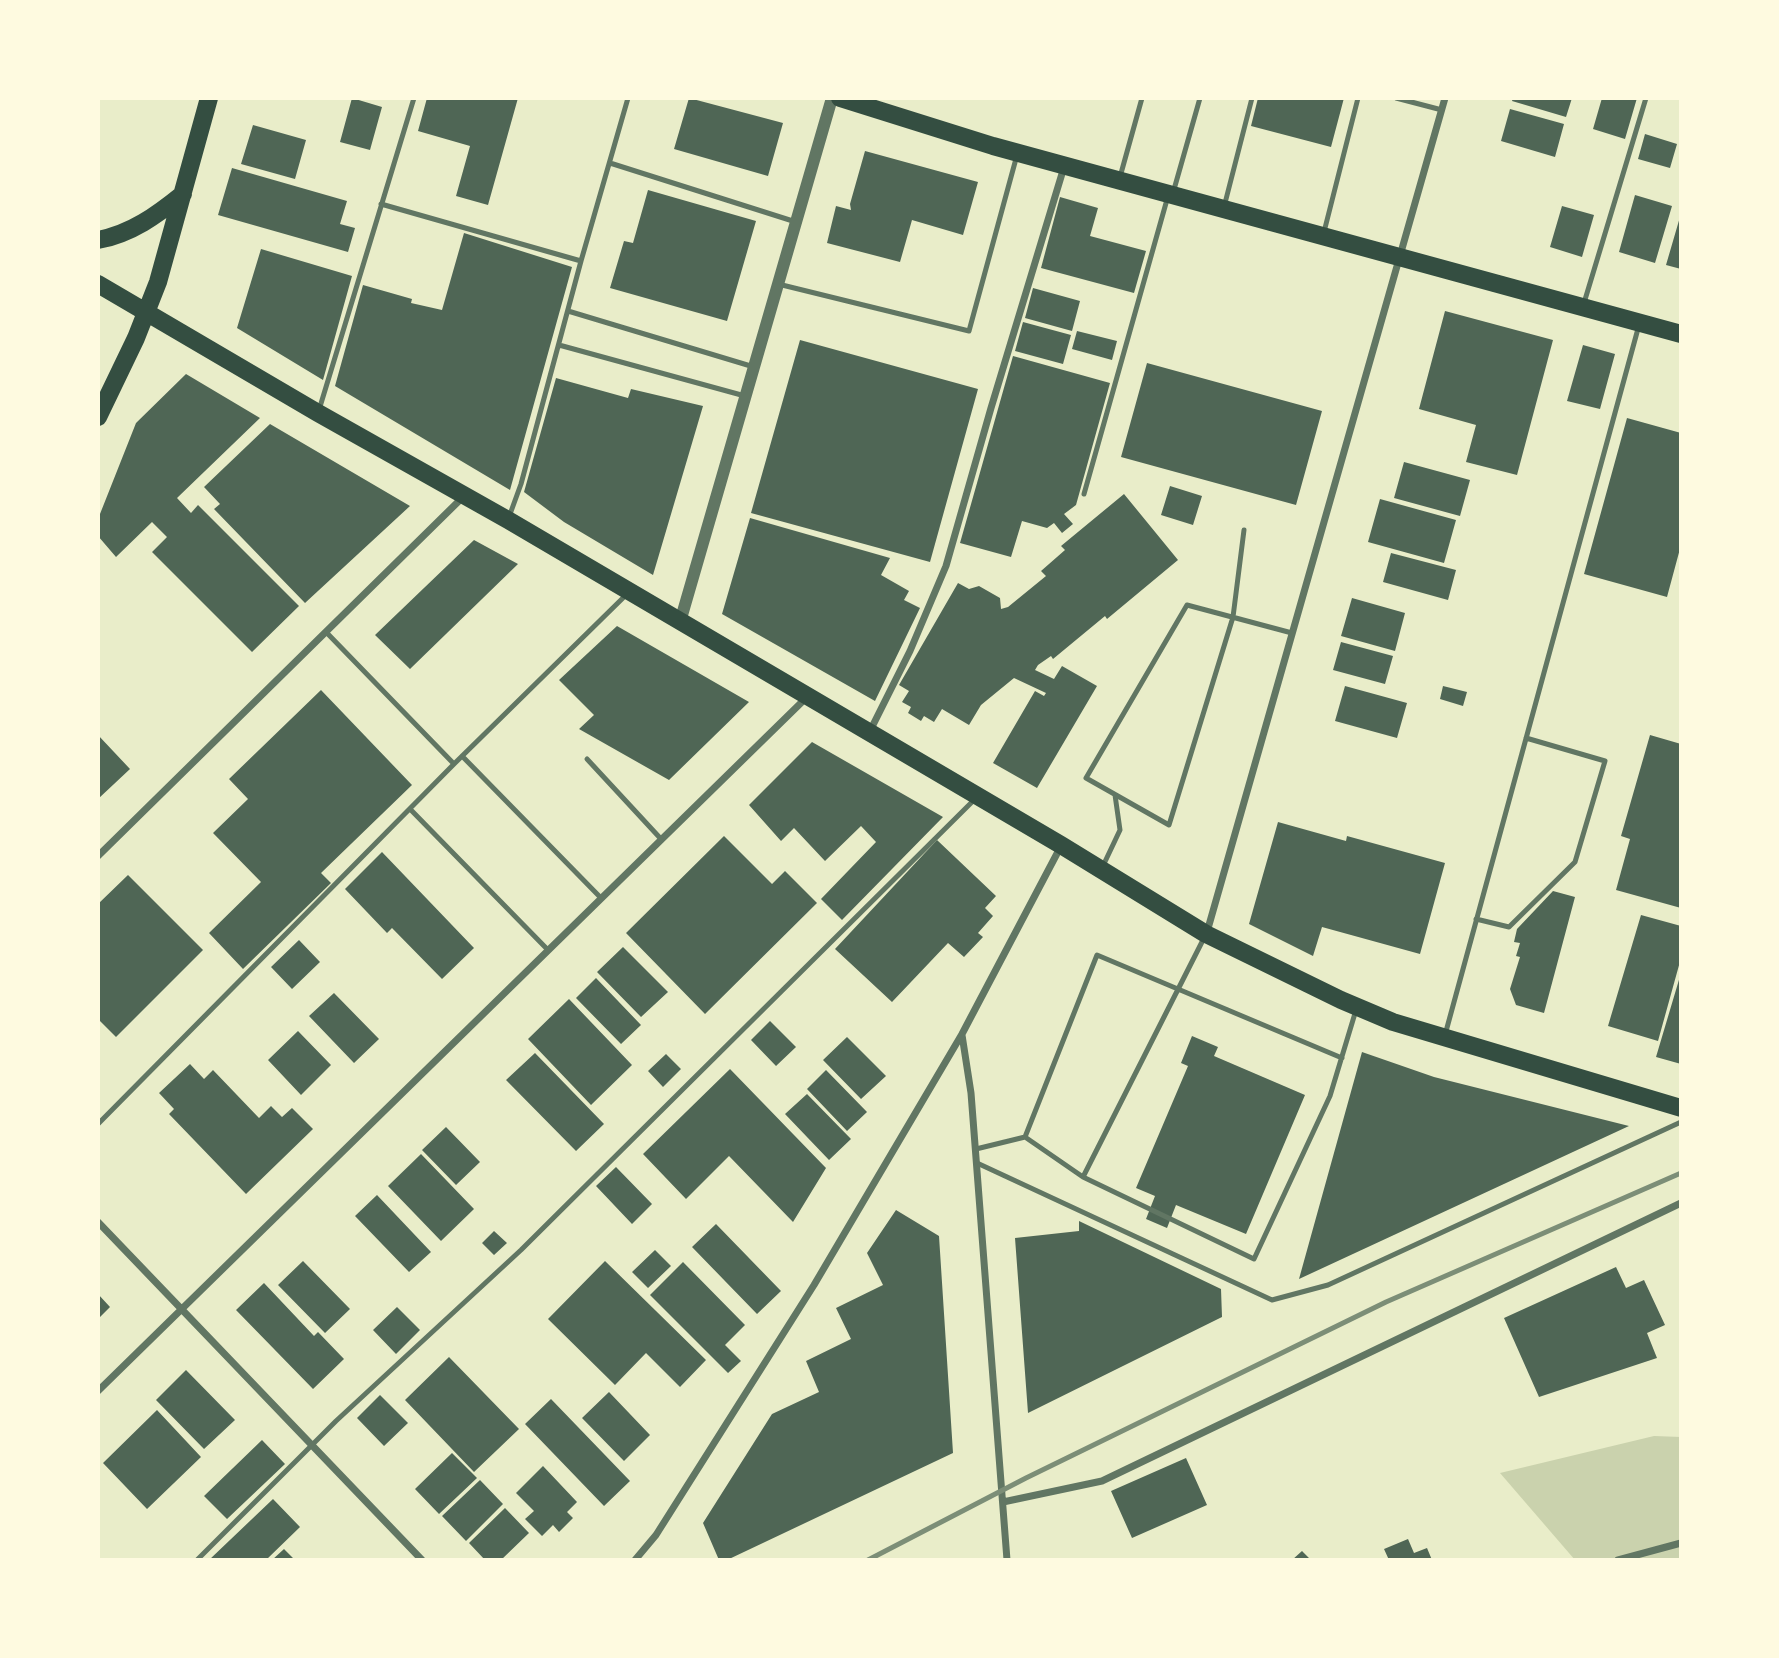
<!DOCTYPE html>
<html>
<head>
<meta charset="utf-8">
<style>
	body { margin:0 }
	#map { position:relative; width:1779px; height:1658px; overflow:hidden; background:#e9edc9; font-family:"Source Sans 3",sans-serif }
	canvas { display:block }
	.frame { position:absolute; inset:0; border:100px solid #fefae0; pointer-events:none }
</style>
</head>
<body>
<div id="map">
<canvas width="1779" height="1658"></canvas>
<div class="frame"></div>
</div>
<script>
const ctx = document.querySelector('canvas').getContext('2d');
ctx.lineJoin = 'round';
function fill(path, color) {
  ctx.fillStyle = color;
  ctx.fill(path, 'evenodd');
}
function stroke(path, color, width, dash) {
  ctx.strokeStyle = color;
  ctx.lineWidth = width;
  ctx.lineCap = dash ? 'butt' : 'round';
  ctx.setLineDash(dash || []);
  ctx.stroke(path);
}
const green = new Path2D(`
	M1654 1436 1681 1437V1560H1575L1500 1473Z`);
const building = new Path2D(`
	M352 98 382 107 370 150 340 142Z
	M427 98H518L488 205 456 196 470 146 418 131Z
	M689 98 783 123 768 176 674 149Z
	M1258 98H1344L1331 147 1251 126Z
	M1513 98H1572L1566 117 1512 101Z
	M1602 98H1637L1625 139 1593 129Z
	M1510 109 1564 124 1555 157 1501 141Z
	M253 125 306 140 295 179 241 164Z
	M1645 134 1677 144 1670 168 1638 159Z
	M865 151 978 182 963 235 912 220 900 262 827 243 836 206 851 210 850 204Z
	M232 168 347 201 340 224 355 228 348 252 218 215Z
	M648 190 756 221 727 321 610 288 624 241 633 243Z
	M1635 195 1672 206 1655 263 1619 252Z
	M1060 197 1098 208 1090 236 1146 251 1134 293 1041 268Z
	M1562 206 1594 215 1582 257 1550 247Z
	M1680 217H1681V269L1666 265Z
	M464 233 572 267 510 490 335 386 363 285 412 299 411 303 442 310Z
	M261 249 352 276 323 380 237 328Z
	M1033 288 1080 301 1072 331 1025 318Z
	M1445 311 1553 340 1517 475 1466 462 1476 425 1419 409Z
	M1023 322 1071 335 1063 364 1015 351Z
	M1077 331 1117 341 1112 360 1072 349Z
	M800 340 978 389 930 562 751 513Z
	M1583 345 1615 354 1600 409 1567 401Z
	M1013 356 1110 383 1076 505 1064 514 1073 524 1062 533 1054 523 1047 528 1022 521 1011 557 960 543Z
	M1147 363 1322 411 1296 505 1121 457Z
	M186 374 260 418 177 498 191 513 198 505 299 606 252 652 152 552 167 537 152 522 116 557 98 536V519L136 423Z
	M556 378 628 398 631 389 703 406 653 575 564 522 524 492Z
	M1627 418 1681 433V545L1667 597 1584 574Z
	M270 424 410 506 305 603 214 509 220 504 204 487Z
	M1404 462 1470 480 1460 516 1394 498Z
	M1170 486 1202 496 1193 525 1161 515Z
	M1124 494 1178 560 1107 619 1105 616 1053 659 1051 656 1038 665 1035 670 1054 679 1062 666 1097 686 1037 788 993 763 1035 691 1044 696 1046 693 1014 678 981 705 969 725 942 709 934 722 924 716 921 721 908 713 911 707 902 702 909 691 899 685 958 583 969 589 979 586 1000 598 1001 609 1008 607 1046 576 1041 571 1065 550 1061 546Z
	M1380 499 1456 520 1444 563 1368 542Z
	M750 518 890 558 881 575 909 591 904 600 920 608 875 701 722 614Z
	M474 540 518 564 410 669 375 635Z
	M1391 553 1456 570 1448 600 1383 582Z
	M1352 598 1405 613 1395 651 1341 636Z
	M617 626 749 702 669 780 579 729 594 715 559 680Z
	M1341 642 1393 656 1385 684 1333 670Z
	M1345 686 1407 703 1397 738 1335 721Z
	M1443 686 1467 692 1463 706 1440 699Z
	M321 690 412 785 321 873 331 883 243 969 209 933 261 882 213 833 248 799 229 779Z
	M98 735 130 769 98 799Z
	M1650 735 1681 744V908L1616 890 1630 839 1621 836Z
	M812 742 943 817 842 920 821 899 876 842 861 826 825 861 794 828 781 841 749 805Z
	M1278 822 1346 841 1347 836 1445 863 1420 954 1322 927 1313 956 1249 924Z
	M724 836 772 884 785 871 817 903 705 1014 626 933Z
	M937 840 996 896 985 908 993 916 978 933 983 937 964 957 948 943 892 1002 835 949Z
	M382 852 474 948 442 979 392 928 387 933 345 889Z
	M128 875 203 950 116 1037 98 1019V904Z
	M1553 891 1575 897 1544 1013 1516 1005 1510 989 1520 957 1516 956 1520 943 1514 942 1517 929Z
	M1641 915 1681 926V958L1658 1041 1608 1026Z
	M299 940 320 962 292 989 271 967Z
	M623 947 668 992 641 1017 597 972Z
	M1681 973V1064L1656 1057Z
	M596 978 641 1025 621 1044 576 998Z
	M334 993 379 1039 354 1063 309 1016Z
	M569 999 632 1065 591 1105 528 1039Z
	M770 1021 796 1047 776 1066 751 1040Z
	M298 1031 331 1065 301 1095 268 1060Z
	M1192 1036 1218 1047 1214 1056 1305 1095 1246 1234 1176 1205 1167 1228 1146 1219 1155 1196 1136 1188 1188 1066 1181 1063Z
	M847 1037 886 1076 861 1099 823 1060Z
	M1362 1052 1434 1077 1629 1126 1299 1279Z
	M535 1053 604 1124 576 1151 506 1080Z
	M666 1054 681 1069 663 1087 648 1071Z
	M190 1064 204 1079 213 1070 259 1118 271 1106 282 1117 292 1108 313 1129 246 1194 169 1114 174 1109 159 1093Z
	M730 1069 826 1168 793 1222 729 1156 686 1199 643 1154Z
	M826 1070 867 1112 847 1131 807 1089Z
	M807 1094 851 1139 829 1160 785 1114Z
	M446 1127 480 1162 456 1185 422 1150Z
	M421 1154 474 1209 441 1241 388 1186Z
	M616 1167 652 1204 632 1224 596 1186Z
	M377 1195 431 1252 409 1272 355 1216Z
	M896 1210 939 1236 953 1453 727 1560H719L703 1523 772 1414 819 1392 806 1361 851 1339 836 1308 883 1285 867 1253Z
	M1079 1221 1221 1289 1222 1317 1028 1413 1015 1238 1079 1231Z
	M716 1224 781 1291 757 1314 692 1247Z
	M494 1231 507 1243 494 1255 482 1243Z
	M655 1250 671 1266 648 1288 632 1272Z
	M303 1261 350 1309 325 1333 278 1285Z
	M605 1261 706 1360 680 1387 646 1353 615 1385 548 1319Z
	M683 1262 745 1325 725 1345 741 1361 728 1373 650 1295Z
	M1616 1267 1626 1288 1644 1280 1665 1325 1647 1333 1657 1358 1539 1397 1504 1318Z
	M264 1283 314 1336 318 1332 344 1359 313 1389 236 1310Z
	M98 1294 110 1307 98 1319Z
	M397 1307 420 1330 396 1354 373 1330Z
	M449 1357 519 1429 474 1472 405 1400Z
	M186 1370 235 1420 204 1449 156 1400Z
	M609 1392 650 1435 624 1461 582 1418Z
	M380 1395 408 1423 384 1446 357 1418Z
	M551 1399 630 1481 604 1506 525 1424Z
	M157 1410 201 1457 147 1509 103 1463Z
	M262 1440 285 1464 227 1519 204 1496Z
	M452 1453 477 1478 439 1514 415 1489Z
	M1186 1458 1207 1505 1132 1538 1111 1491Z
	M543 1466 577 1502 567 1512 573 1518 559 1532 553 1525 542 1536 525 1519 534 1511 516 1493Z
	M480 1480 503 1504 466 1541 442 1516Z
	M273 1499 300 1527 266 1560H209Z
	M505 1508 529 1533 501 1560H485L469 1543Z
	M1408 1539 1414 1553 1427 1548 1432 1560H1389L1384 1549Z
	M284 1549 295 1560H272Z
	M1302 1551 1311 1560H1292Z`);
const service = new Path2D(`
	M1396 98 1442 110
	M610 163 796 222
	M1120 177 1142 98
	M1173 193 1200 98
	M381 204 581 261 628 98
	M1224 207 1252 98
	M1324 232 1358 98
	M778 284 969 331 1017 155
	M1584 303 1646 98
	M568 311 754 367
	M559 345 745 396
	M319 410 414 98
	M1084 494 1168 196
	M509 517 521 484 581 261
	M1244 530 1233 617 1169 825 1086 778 1187 605 1292 633
	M326 632 454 764
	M462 756 601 898
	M587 759 661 839
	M410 809 548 950
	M1102 868 1120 830 1115 795
	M1476 919 1509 927 1575 862 1605 761 1526 738
	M1445 1035 1639 325
	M1342 1058 1097 955 1025 1137 1083 1177 1254 1259 1330 1096 1356 1010
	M98 1124 454 764 627 594
	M976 1149 1025 1137
	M977 1163 1272 1300 1328 1285 1681 1122
	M1083 1177 1205 936
	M197 1560 336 1421 521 1250 975 799`);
const minor = new Path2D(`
	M869 733 910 651 946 566 991 408 1064 167
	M98 856 464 496
	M1207 932 1445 98
	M962 1035 971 1093 1007 1560
	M98 1222 422 1560
	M98 1391 806 698
	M1003 1502 1102 1481 1681 1203
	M635 1560 656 1535 814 1285 962 1034 1061 846
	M1618 1560 1681 1543`);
const tertiary = new Path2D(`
	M680 622 832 98`);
const primary = new Path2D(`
	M840 98 993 146 1681 334
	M98 240C131 234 157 215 183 194
	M98 284 318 413 508 520 1061 845 1206 934 1341 1000 1393 1022 1681 1108
	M98 417 136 338 158 282 209 98`);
const rail = new Path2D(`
	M868 1560 1026 1478 1386 1302 1681 1173`);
fill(green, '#cad2ad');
fill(building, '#4f6655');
stroke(service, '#617663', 5);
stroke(minor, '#617663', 7);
stroke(tertiary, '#617663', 12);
stroke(primary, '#344e41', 18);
stroke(rail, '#7c8e77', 5);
</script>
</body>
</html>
